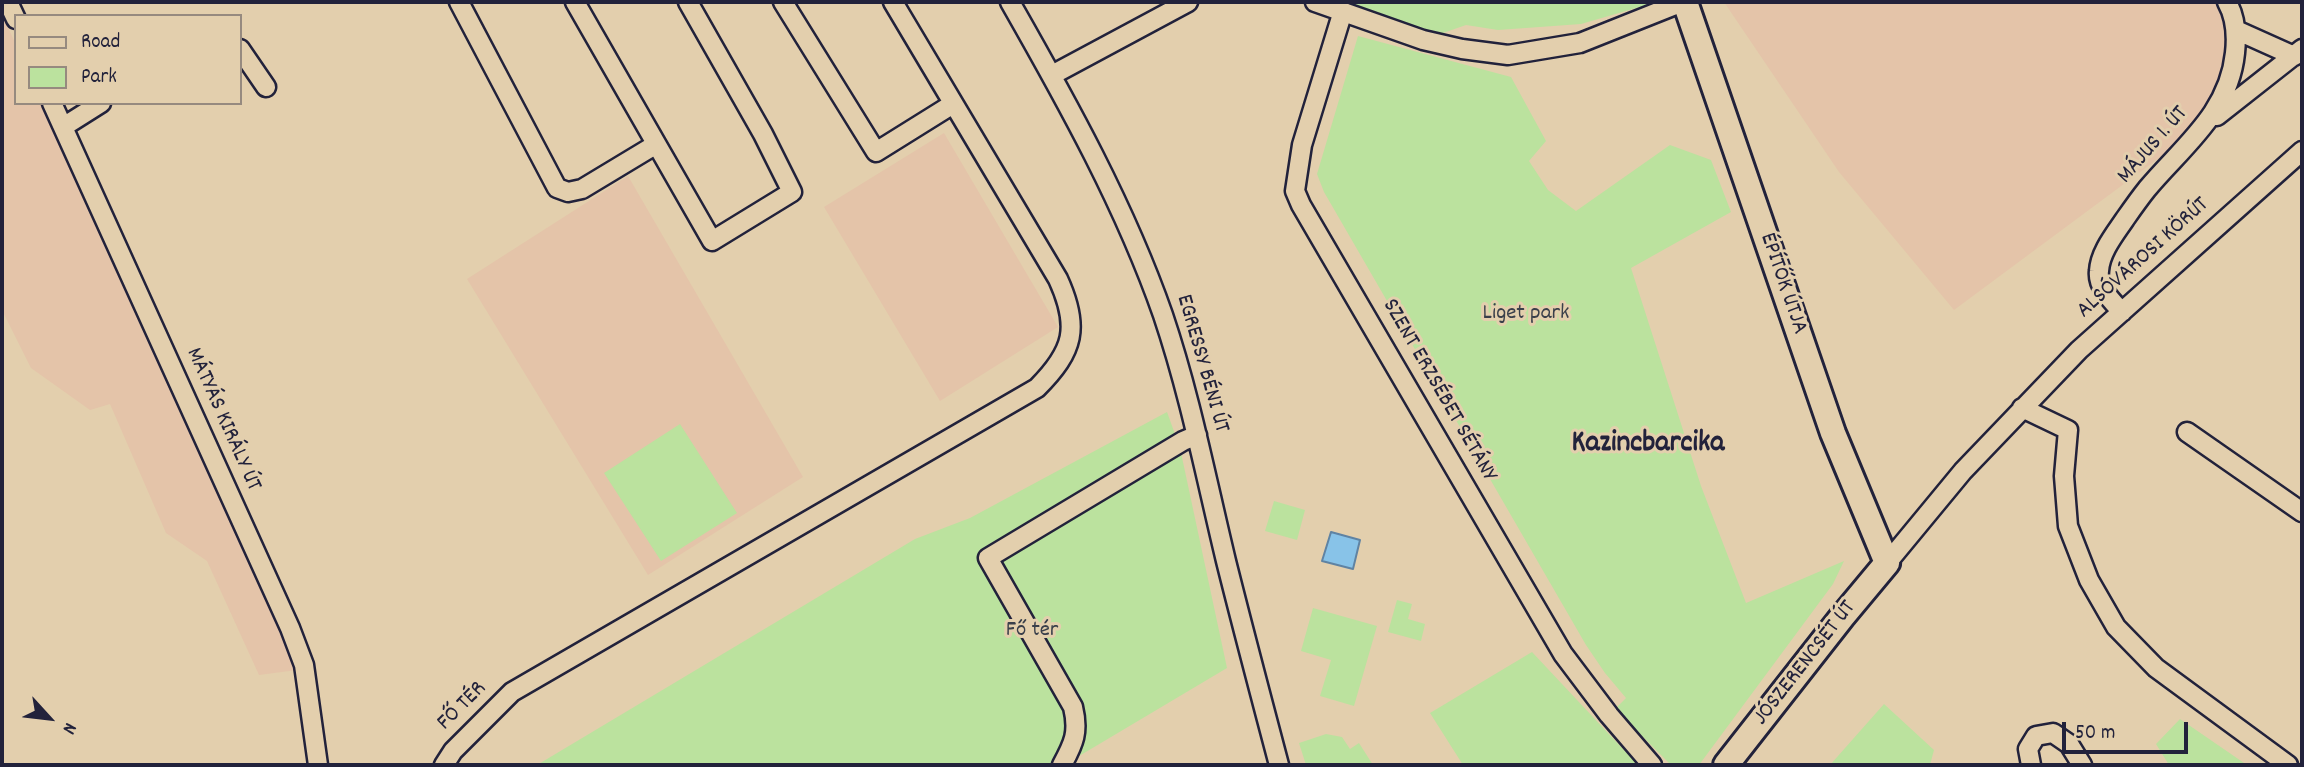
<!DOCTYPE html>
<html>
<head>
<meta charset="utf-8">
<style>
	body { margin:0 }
	#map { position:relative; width:2304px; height:767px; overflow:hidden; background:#e3cfad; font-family:Dekko,sans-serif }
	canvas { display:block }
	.frame { position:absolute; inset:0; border:4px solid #22223b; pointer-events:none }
	.legend { position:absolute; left:14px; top:14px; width:228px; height:91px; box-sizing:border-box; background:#e3cfad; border:2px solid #968a7f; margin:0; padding:9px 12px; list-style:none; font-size:21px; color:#22223b }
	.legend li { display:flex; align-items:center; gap:14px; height:35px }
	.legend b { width:35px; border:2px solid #968a7f }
	.north { position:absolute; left:14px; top:683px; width:70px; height:70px; -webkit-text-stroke:5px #e3cfad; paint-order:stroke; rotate:117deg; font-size:19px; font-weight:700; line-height:28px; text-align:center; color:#22223b }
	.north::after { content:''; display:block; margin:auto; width:24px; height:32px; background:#22223b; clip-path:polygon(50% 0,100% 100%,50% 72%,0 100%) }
	.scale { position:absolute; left:2062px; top:722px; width:126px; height:32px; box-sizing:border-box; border:4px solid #22223b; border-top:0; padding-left:9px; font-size:21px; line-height:24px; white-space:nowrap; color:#22223b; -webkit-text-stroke:5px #e3cfad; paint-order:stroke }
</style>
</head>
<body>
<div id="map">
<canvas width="2304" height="767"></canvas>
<div class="frame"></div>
<ul class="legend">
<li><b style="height:9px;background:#e3cfad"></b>Road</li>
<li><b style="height:19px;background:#bbe29e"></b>Park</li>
</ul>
<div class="north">N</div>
<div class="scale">50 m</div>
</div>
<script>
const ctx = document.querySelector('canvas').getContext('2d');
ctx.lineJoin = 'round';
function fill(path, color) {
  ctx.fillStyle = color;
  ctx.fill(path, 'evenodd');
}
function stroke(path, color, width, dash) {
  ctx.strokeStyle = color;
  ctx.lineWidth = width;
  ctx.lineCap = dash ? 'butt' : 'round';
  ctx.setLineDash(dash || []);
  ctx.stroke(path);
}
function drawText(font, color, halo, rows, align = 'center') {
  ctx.font = font + ' Dekko,sans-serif';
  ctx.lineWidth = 6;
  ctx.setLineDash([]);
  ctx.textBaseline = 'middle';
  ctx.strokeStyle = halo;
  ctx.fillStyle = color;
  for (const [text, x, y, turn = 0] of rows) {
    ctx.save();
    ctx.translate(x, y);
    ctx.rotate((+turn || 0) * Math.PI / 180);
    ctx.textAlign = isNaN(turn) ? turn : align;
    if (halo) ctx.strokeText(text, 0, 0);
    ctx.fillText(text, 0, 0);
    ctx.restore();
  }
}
const built = new Path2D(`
	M1724 2H2219L2228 55 2200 120 2167 152 1954 310 1839 172Z
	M2 14 16 45V103H41L297 670 259 675 207 561 166 533 110 404 90 410 31 368 2 310Z
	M944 133 1058 327 940 401 824 207Z
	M628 176 803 477 648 575 467 279Z`);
const green = new Path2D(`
	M1315 2H1657L1581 24 1498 30 1466 25 1423 40Z
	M1358 36 1511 77 1546 141 1529 161 1548 190 1576 211 1670 145 1711 160 1731 212 1631 268 1701 486 1746 603 1844 561 1833 584 1699 765H1671L1615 709 1626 698 1605 673 1586 645 1324 192 1317 174Z
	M1167 412 1180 448 1227 668 1064 765H537L915 539 970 518Z
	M680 424 737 513 661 561 604 473Z
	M1274 501 1305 510 1297 540 1265 531Z
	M1397 600 1412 604 1408 619 1425 624 1421 641 1388 632Z
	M1313 608 1377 626 1354 706 1320 696 1331 660 1301 651Z
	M1532 652 1638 765H1463L1430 713Z
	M1884 704 1934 750 1930 765H1830Z
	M2180 719 2247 765H2169L2156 744Z
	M1326 734 1342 737 1350 749 1359 743 1373 765H1306L1299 743Z`);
const water = new Path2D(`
	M1331 532 1360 540 1353 569 1322 561Z`);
const street = new Path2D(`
	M8 2 16 19
	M459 2 557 188 568 192 582 189 655 145
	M575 2 712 241 792 192 763 134 688 2
	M783 2 876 152 953 104
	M1010 2C1067 102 1125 206 1163 315 1190 395 1206 478 1226 561 1243 629 1261 697 1279 765
	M1315 2 1423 40 1462 49 1508 55 1580 43 1683 2
	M1343 11 1302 145 1295 191 1301 205 1563 654 1609 715 1652 765
	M2236 30 2294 56
	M240 49 266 87
	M1052 75 1188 2
	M52 103 290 628 304 665 318 765
	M2217 116 2302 49
	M63 127 101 103
	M2122 312C2112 301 2097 287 2099 271 2100 252 2115 234 2125 219 2132 209 2139 199 2147 189 2183 146 2229 113 2235 53 2237 35 2236 18 2227 2
	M2022 408 2068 430 2064 476 2068 526 2089 580 2116 627 2156 668 2288 765
	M2187 432 2302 512
	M1887 563 1963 471 2079 350 2302 151
	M444 765 453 751 512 692 1037 388C1074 351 1080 327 1058 279L893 2
	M1062 765C1074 743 1079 732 1073 707L988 558 1183 441 1197 435
	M2031 765 2028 749 2036 736 2053 733 2069 744 2082 765`);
const secondary = new Path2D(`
	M1685 2 1833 433 1887 563 1842 617 1726 765`);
const streetNames = [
	["MÁJUS 1. ÚT",2154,146,-49],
	["ALSÓVÁROSI KÖRÚT",2144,259,-42],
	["ÉPÍTŐK ÚTJA",1782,284,71],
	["EGRESSY BÉNI ÚT",1201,364,74],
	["SZENT ERZSÉBET SÉTÁNY",1438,391,60],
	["MÁTYÁS KIRÁLY ÚT",222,420,66],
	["JÓSZERENCSÉT ÚT",1806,664,-52],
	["FŐ TÉR",463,707,-45]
];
const parkNames = [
	["Liget park",1526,315],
	["Fő tér",1032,632]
];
const districtNames = [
	["Kazincbarcika",1648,446]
];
fill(built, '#e4c4a9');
fill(green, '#bbe29e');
fill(water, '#88c3e8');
stroke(water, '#5f83a3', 2);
stroke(street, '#22223b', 23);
stroke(secondary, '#22223b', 30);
stroke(street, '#e3cfad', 18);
stroke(secondary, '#e3cfad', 24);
drawText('23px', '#22223b', '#e3cfad', streetNames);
drawText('23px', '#393f4a', '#e3cfad', parkNames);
drawText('bold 30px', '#22223b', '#e3cfad', districtNames);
</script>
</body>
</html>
